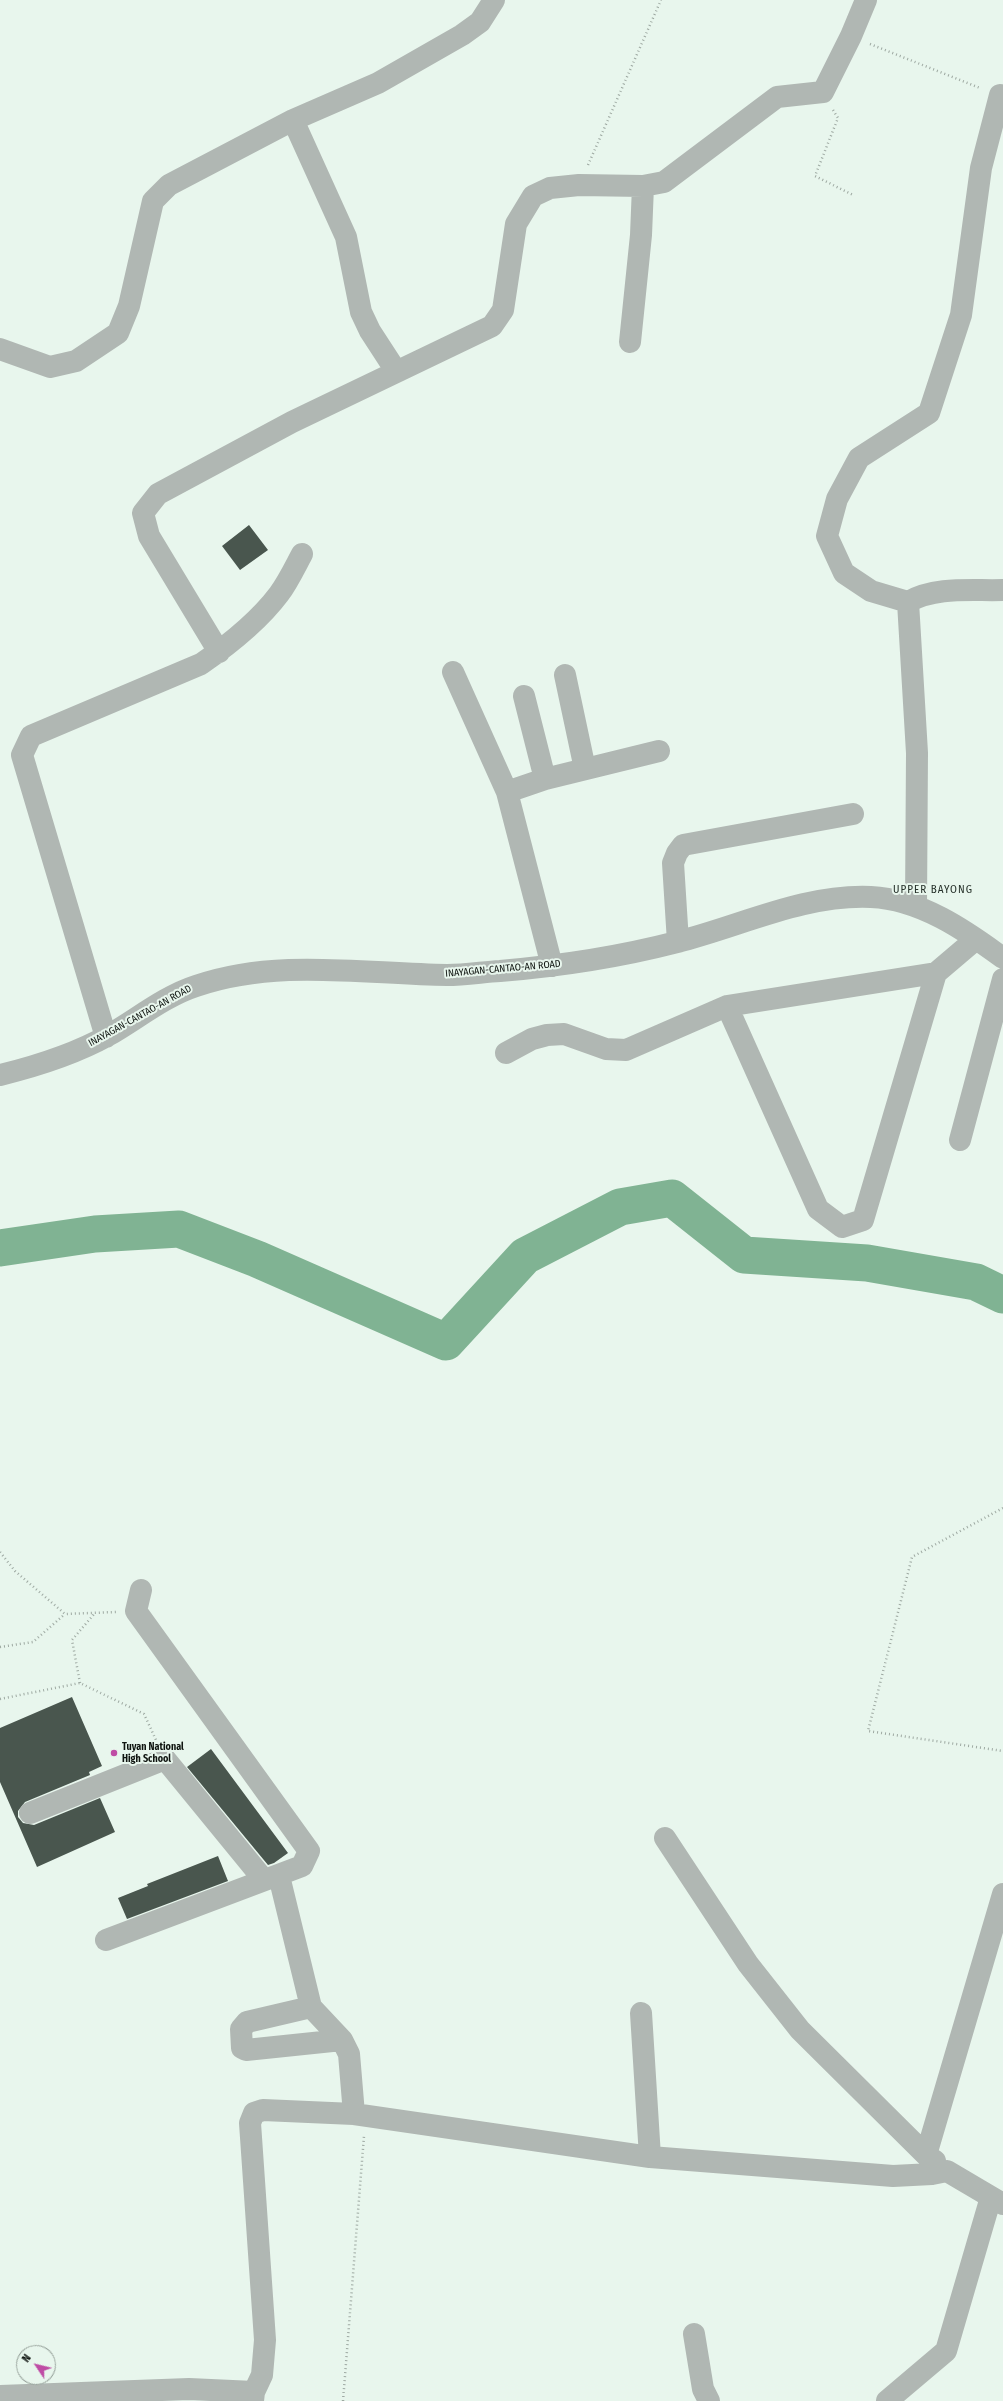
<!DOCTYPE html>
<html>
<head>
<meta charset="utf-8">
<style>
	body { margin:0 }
	#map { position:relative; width:1003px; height:2401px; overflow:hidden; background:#e8f6ed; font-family:"Fira Sans Condensed",sans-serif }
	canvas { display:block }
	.north { position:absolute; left:16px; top:2345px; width:40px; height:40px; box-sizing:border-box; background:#e8f6ed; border:1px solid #919c95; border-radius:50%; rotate:305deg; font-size:11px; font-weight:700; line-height:16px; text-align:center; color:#0f1410 }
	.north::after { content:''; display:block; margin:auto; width:14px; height:18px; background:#bf4ca5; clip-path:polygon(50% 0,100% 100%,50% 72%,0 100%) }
</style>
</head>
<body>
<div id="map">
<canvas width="1003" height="2401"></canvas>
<div class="north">N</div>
</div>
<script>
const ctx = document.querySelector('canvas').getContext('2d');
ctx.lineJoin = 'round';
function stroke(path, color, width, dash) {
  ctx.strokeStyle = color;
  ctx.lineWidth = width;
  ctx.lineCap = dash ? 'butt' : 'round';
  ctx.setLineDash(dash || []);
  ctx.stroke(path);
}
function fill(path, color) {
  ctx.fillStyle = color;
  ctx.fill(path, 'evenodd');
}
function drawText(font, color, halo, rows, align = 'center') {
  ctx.font = font + ' "Fira Sans Condensed",sans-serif';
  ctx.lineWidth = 4;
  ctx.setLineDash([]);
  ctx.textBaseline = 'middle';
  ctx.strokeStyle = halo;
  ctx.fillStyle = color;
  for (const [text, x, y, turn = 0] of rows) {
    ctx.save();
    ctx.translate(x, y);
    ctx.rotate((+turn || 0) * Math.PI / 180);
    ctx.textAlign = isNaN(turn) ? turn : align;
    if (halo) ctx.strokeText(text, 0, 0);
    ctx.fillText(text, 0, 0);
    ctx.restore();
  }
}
const river = new Path2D(`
	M0 1248 95 1234 179 1229 257 1259 446 1342 525 1256 620 1207 672 1198 744 1255 867 1263 976 1282 1003 1295`);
const building = new Path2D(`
	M249 525 268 550 240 570 222 546Z
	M72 1697 102 1766 89 1772 90 1775 25 1802 18 1811V1817L23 1823 34 1825 100 1798 115 1832 37 1867 0 1782V1728Z
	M211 1749 288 1853 274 1863 268 1865 187 1767Z
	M218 1856 228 1881 127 1919 118 1898 148 1886 147 1884Z`);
const path = new Path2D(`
	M870 44 980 88
	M833 110 838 118 815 176 853 195
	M588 165 661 0
	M1003 1508 912 1557 868 1731 1003 1751
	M0 1552 15 1571 65 1614 116 1612
	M0 1647 33 1642 65 1614
	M80 1683 72 1640 95 1613
	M0 1699 80 1683 144 1714 156 1740
	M343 2401 364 2136`);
const minor = new Path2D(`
	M293 120 346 237 361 312 370 331 396 371
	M630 342 641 235 643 186
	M0 349 50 367 76 361 118 333 129 306 153 201 169 185 293 120 378 83 462 35 480 22 494 0
	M908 602C936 586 972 591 1003 590
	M219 652 149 536 143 513 158 494 292 422 492 326 503 310 516 224 533 196 550 188 579 185 643 186 664 182 777 97 823 92 851 36 866 0
	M453 672 507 792 552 966
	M565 675 585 769
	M524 696 545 779
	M507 792 545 779 659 751
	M916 906 917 753 908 602 871 591 844 573 827 536 837 499 859 458 929 413 961 315 981 168 1000 95
	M678 942 673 863 677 853 683 845 853 814
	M936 973 976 939
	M106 1037 22 755 31 736 201 664C230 644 258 622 279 594 288 582 295 567 302 554
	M506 1053 532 1039 547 1035 564 1034 606 1049 626 1050 727 1006 936 973 863 1220 842 1227 818 1209 727 1006
	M0 1075C37 1066 75 1054 109 1035 137 1019 165 996 196 986 277 958 364 974 447 975 465 975 483 972 500 971 560 966 619 957 677 942 741 926 804 894 871 897 920 899 965 930 1003 958
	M960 1140 1003 979
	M30 1813 165 1759 264 1880
	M665 1838 748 1964 800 2030 926 2155
	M279 1876 311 2007 342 2040 349 2054 354 2114
	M106 1940 302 1866 309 1851 136 1611 141 1590
	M311 2007 247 2022 241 2029 242 2048 246 2050 342 2040
	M641 2013 650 2157
	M935 2161 926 2155 1003 1894
	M694 2334 703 2389 709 2401
	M0 2396 189 2389 254 2392
	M253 2401 254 2392 262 2375 265 2340 250 2123 254 2113 263 2110 354 2114 650 2157 893 2176 932 2174 947 2171 1003 2204
	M887 2401 946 2351 991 2197`);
const markers = [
	[114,1753,4,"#bf4ca5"]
];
const streetNames = [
	["INAYAGAN-CANTAO-AN ROAD",503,969,-5],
	["INAYAGAN-CANTAO-AN ROAD",140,1016,-29]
];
const poiNames = [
	["Tuyan National",122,1747],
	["High School",122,1759]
];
const neighbourhoodNames = [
	["UPPER BAYONG",933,890]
];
stroke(river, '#80b393', 37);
fill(building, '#49564e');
stroke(path, '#9ea9a2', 2.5, [1, 3]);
stroke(minor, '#b0b7b3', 22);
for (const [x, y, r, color] of markers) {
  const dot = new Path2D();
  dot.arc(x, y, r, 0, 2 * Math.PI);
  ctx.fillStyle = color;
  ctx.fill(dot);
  stroke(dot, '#e8f6ed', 1.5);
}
drawText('10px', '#0f1410', '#e8f6ed', streetNames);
drawText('bold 10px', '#0f1410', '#e8f6ed', poiNames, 'left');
ctx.letterSpacing = '1px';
drawText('11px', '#253029', '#e8f6ed', neighbourhoodNames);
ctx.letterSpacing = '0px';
</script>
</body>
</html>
